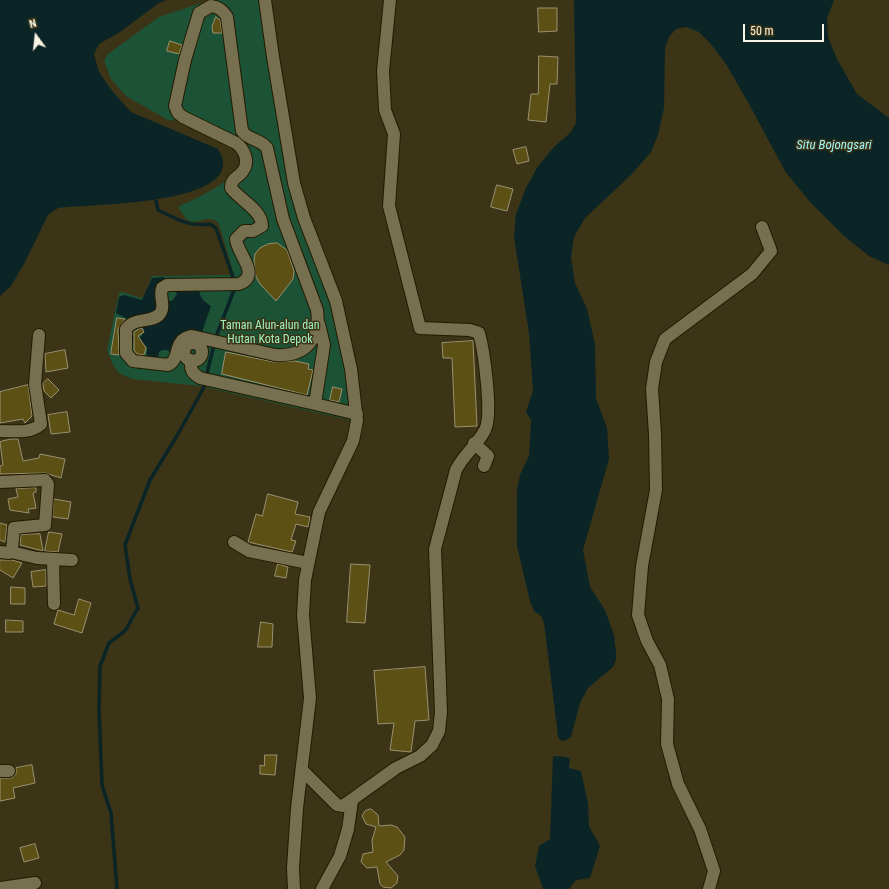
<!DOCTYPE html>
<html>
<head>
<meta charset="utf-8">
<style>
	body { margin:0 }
	#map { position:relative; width:889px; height:889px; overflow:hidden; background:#3b3417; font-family:"Roboto Condensed",sans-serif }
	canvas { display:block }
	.north { position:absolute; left:16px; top:16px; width:40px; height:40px; -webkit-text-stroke:3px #3b3417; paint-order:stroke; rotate:345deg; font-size:11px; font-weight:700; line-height:16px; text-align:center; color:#f9f5e4 }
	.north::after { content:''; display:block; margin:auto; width:14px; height:18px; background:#f9f5e4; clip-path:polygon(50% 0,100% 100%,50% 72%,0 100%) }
	.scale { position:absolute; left:743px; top:24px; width:81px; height:18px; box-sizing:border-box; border:2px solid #f9f5e4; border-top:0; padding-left:5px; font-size:12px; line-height:14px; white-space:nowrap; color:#f9f5e4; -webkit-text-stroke:3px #3b3417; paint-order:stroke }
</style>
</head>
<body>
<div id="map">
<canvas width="889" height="889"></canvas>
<div class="north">N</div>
<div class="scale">50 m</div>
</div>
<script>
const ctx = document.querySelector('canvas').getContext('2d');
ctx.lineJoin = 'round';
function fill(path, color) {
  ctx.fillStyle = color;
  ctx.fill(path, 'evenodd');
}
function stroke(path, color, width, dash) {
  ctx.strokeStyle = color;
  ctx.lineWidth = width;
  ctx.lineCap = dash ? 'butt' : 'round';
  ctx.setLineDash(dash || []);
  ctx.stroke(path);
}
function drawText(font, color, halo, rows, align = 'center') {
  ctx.font = font + ' "Roboto Condensed",sans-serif';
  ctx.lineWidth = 3;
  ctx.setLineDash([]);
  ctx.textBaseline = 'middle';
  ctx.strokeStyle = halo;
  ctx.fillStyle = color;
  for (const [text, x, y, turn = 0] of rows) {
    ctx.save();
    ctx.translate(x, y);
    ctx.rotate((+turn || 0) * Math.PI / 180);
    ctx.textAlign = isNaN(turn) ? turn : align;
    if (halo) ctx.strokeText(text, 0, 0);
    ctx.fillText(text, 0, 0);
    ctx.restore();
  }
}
const green = new Path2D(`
	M210 0H260L279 134 299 224 319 265 333 303 346 355 354 421 200 386 132 379 119 373 113 365 107 350 119 293 122 292 141 298 144 296 152 276 234 275 219 224C211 214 203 221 192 222L186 219 178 207C198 197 237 181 242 160L236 147 182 121 168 120 126 96 111 79 104 61 108 54 159 17Z`);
const water = new Path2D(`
	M0 0H166L159 3 120 32 99 44 94 54 99 72 113 92 131 112 218 149C254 206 86 204 58 208L48 215 24 264 11 286 0 296Z
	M574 0H834L827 19 828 37 837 59 857 94 889 118V265L869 256 843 235 810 202 785 171 749 104 726 64 710 43 699 32 686 27 676 29 669 37 665 48 664 108 658 135 651 152 632 174 585 218 574 237 571 257 575 283 587 309 595 344 596 398 607 428 609 459 583 550 590 587 605 610 614 635 616 652V660L613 667 588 688 580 703 571 737 564 741 560 740 558 736 544 623 541 616 534 611 530 601 517 546V491L520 475 529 456 531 420 526 412 533 391 529 333 514 237 516 214 526 188 538 166 554 147 571 132 576 123Z
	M164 277 168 301H172L177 294 173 288 199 287C199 297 203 301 211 306L201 335 171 353C166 349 164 349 159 352L158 359 140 360 147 356V347C141 341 136 339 129 344L130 334 137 338 142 336 143 327 116 313 119 297 124 295 142 300 152 278Z
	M553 756 566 757 570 759 569 768 581 771 588 803 589 826 600 846 590 878 576 880 569 889H543L535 866 539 846 550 839Z`);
const stream = new Path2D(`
	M117 889 111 813 102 785 99 709 100 666 109 643 125 631 138 608 130 579 125 545 150 480 178 434 203 389 216 337 234 290 233 277 216 228 210 224C188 227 177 219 158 210L156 201`);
const building = new Path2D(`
	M538 8H557V31L539 32Z
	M216 17 220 20 222 33H213L212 27Z
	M170 41 182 45 179 54 167 51Z
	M539 56 558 57 557 84H550L546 122 528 120 531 94H538Z
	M526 147 529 161 517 164 513 150Z
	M497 185 513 189 507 211 491 207Z
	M277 243 287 250 294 271 293 279 276 301 260 284 256 277 254 262 255 254 260 248 268 244Z
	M117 318 125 319 118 329 119 355 111 354Z
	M142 328 144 332 138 336 146 348 144 355 137 354 134 350V332Z
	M473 341 477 426 455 427 452 358H443L442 343Z
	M65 350 68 368 46 372 45 354Z
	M226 352 274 362 295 361 309 364 308 369 313 370 307 395 222 374Z
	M48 379 59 390 51 398 44 391 43 384Z
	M28 385 32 416 25 423 23 419 0 423V392Z
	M333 387 342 389 339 402 330 400Z
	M67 412 70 432 51 434 48 415Z
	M11 439H18L23 461 39 458 40 454 65 459 61 478 45 473 0 474V466L3 465 0 442Z
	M36 488V492L33 493 36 508 28 509 29 513 10 510 8 499 18 497 16 489Z
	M268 494 298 502 295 514 310 517 308 527 296 524 291 540 296 541 292 552 248 542 256 514 262 516Z
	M54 499 71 502 68 519 53 517Z
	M0 523 7 525 5 542 0 540Z
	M49 532 62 534 58 552 45 551Z
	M40 534 43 551 20 545 21 535Z
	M0 560H12L22 563 13 578 0 570Z
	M278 564 288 567 286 578 275 576Z
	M351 564 370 565 365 623 347 622Z
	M46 570V586L33 587 31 572Z
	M11 587 25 588V604H11Z
	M79 599 91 603 82 633 54 624 58 610 74 615Z
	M6 620 23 621V632H6Z
	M261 622 273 624 272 647H258Z
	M425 667 429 720 415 721 411 752 390 750 394 723 378 724 374 671Z
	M265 755H277L275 775 260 774V765L264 766Z
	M32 765 35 783 13 788 15 798 0 801V778H12L16 774V768Z
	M371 809 378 815 379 826 391 825 397 827 405 837 404 850 400 855 386 862 398 876 397 883 391 888 383 887 380 884 377 867 367 868 361 862 363 854 373 852 372 840 376 827 366 824 362 816 365 811Z
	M35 844 39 858 24 862 20 848Z`);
const minor = new Path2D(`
	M265 0 273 57 294 183 304 218 336 301 351 369 357 421 353 441 319 512 305 580 303 615 310 698 297 808 293 868 294 889
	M211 6C219 7 223 10 227 17L242 131C248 140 260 139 267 148L283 219 317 310C321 339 305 357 275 355L192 336C171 340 182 359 168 365L133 361 126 353V329C135 316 155 324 161 312 165 305 159 296 162 288L167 285 239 284C262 275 237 254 236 239L244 231H253L262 226C262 210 240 200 231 188 231 178 238 178 243 171 250 161 244 149 236 143L183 117 178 113 175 106 185 60 199 13Z
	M319 324 324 345 315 404 357 414
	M184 352a9 9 0 1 1 18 0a9 9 0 1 1-18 0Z
	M191 360C190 370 192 373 200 378L315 404
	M0 431C14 431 30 434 41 424L35 384 39 335
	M474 443 488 456 484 466
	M0 482 45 480 48 484 45 525 14 528 12 550 9 553 0 552
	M234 542 249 551 308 563
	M11 552 37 558 72 560
	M53 560 54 604
	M302 770 337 805 343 806 396 768 420 756 432 745 439 731 441 712 435 549 456 470C464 454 478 444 485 430 493 415 484 351 479 333L470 330 420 328 389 206 394 134 385 110 383 71 390 0
	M0 771H9
	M0 888 35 883
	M322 889 340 856 348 829 352 801
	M709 889 714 871 700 829 678 784 667 744 668 699 660 665 647 641 638 615 642 566 656 490 655 434 652 389 656 362 665 339 752 274 771 251 762 227`);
const parkNames = [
	["Taman Alun-alun dan",270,326],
	["Hutan Kota Depok",270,340]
];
const waterNames = [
	["Situ Bojongsari",834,146]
];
fill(green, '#1c5337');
fill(water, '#0b2526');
stroke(stream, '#0b2526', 3.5);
fill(building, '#5d5015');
stroke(building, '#999171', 1);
stroke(minor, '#221b00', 14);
stroke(minor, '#766f50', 12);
drawText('12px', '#9ef3c0', '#3b3417', parkNames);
drawText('italic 13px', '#9cf6fc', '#3b3417', waterNames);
</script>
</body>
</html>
